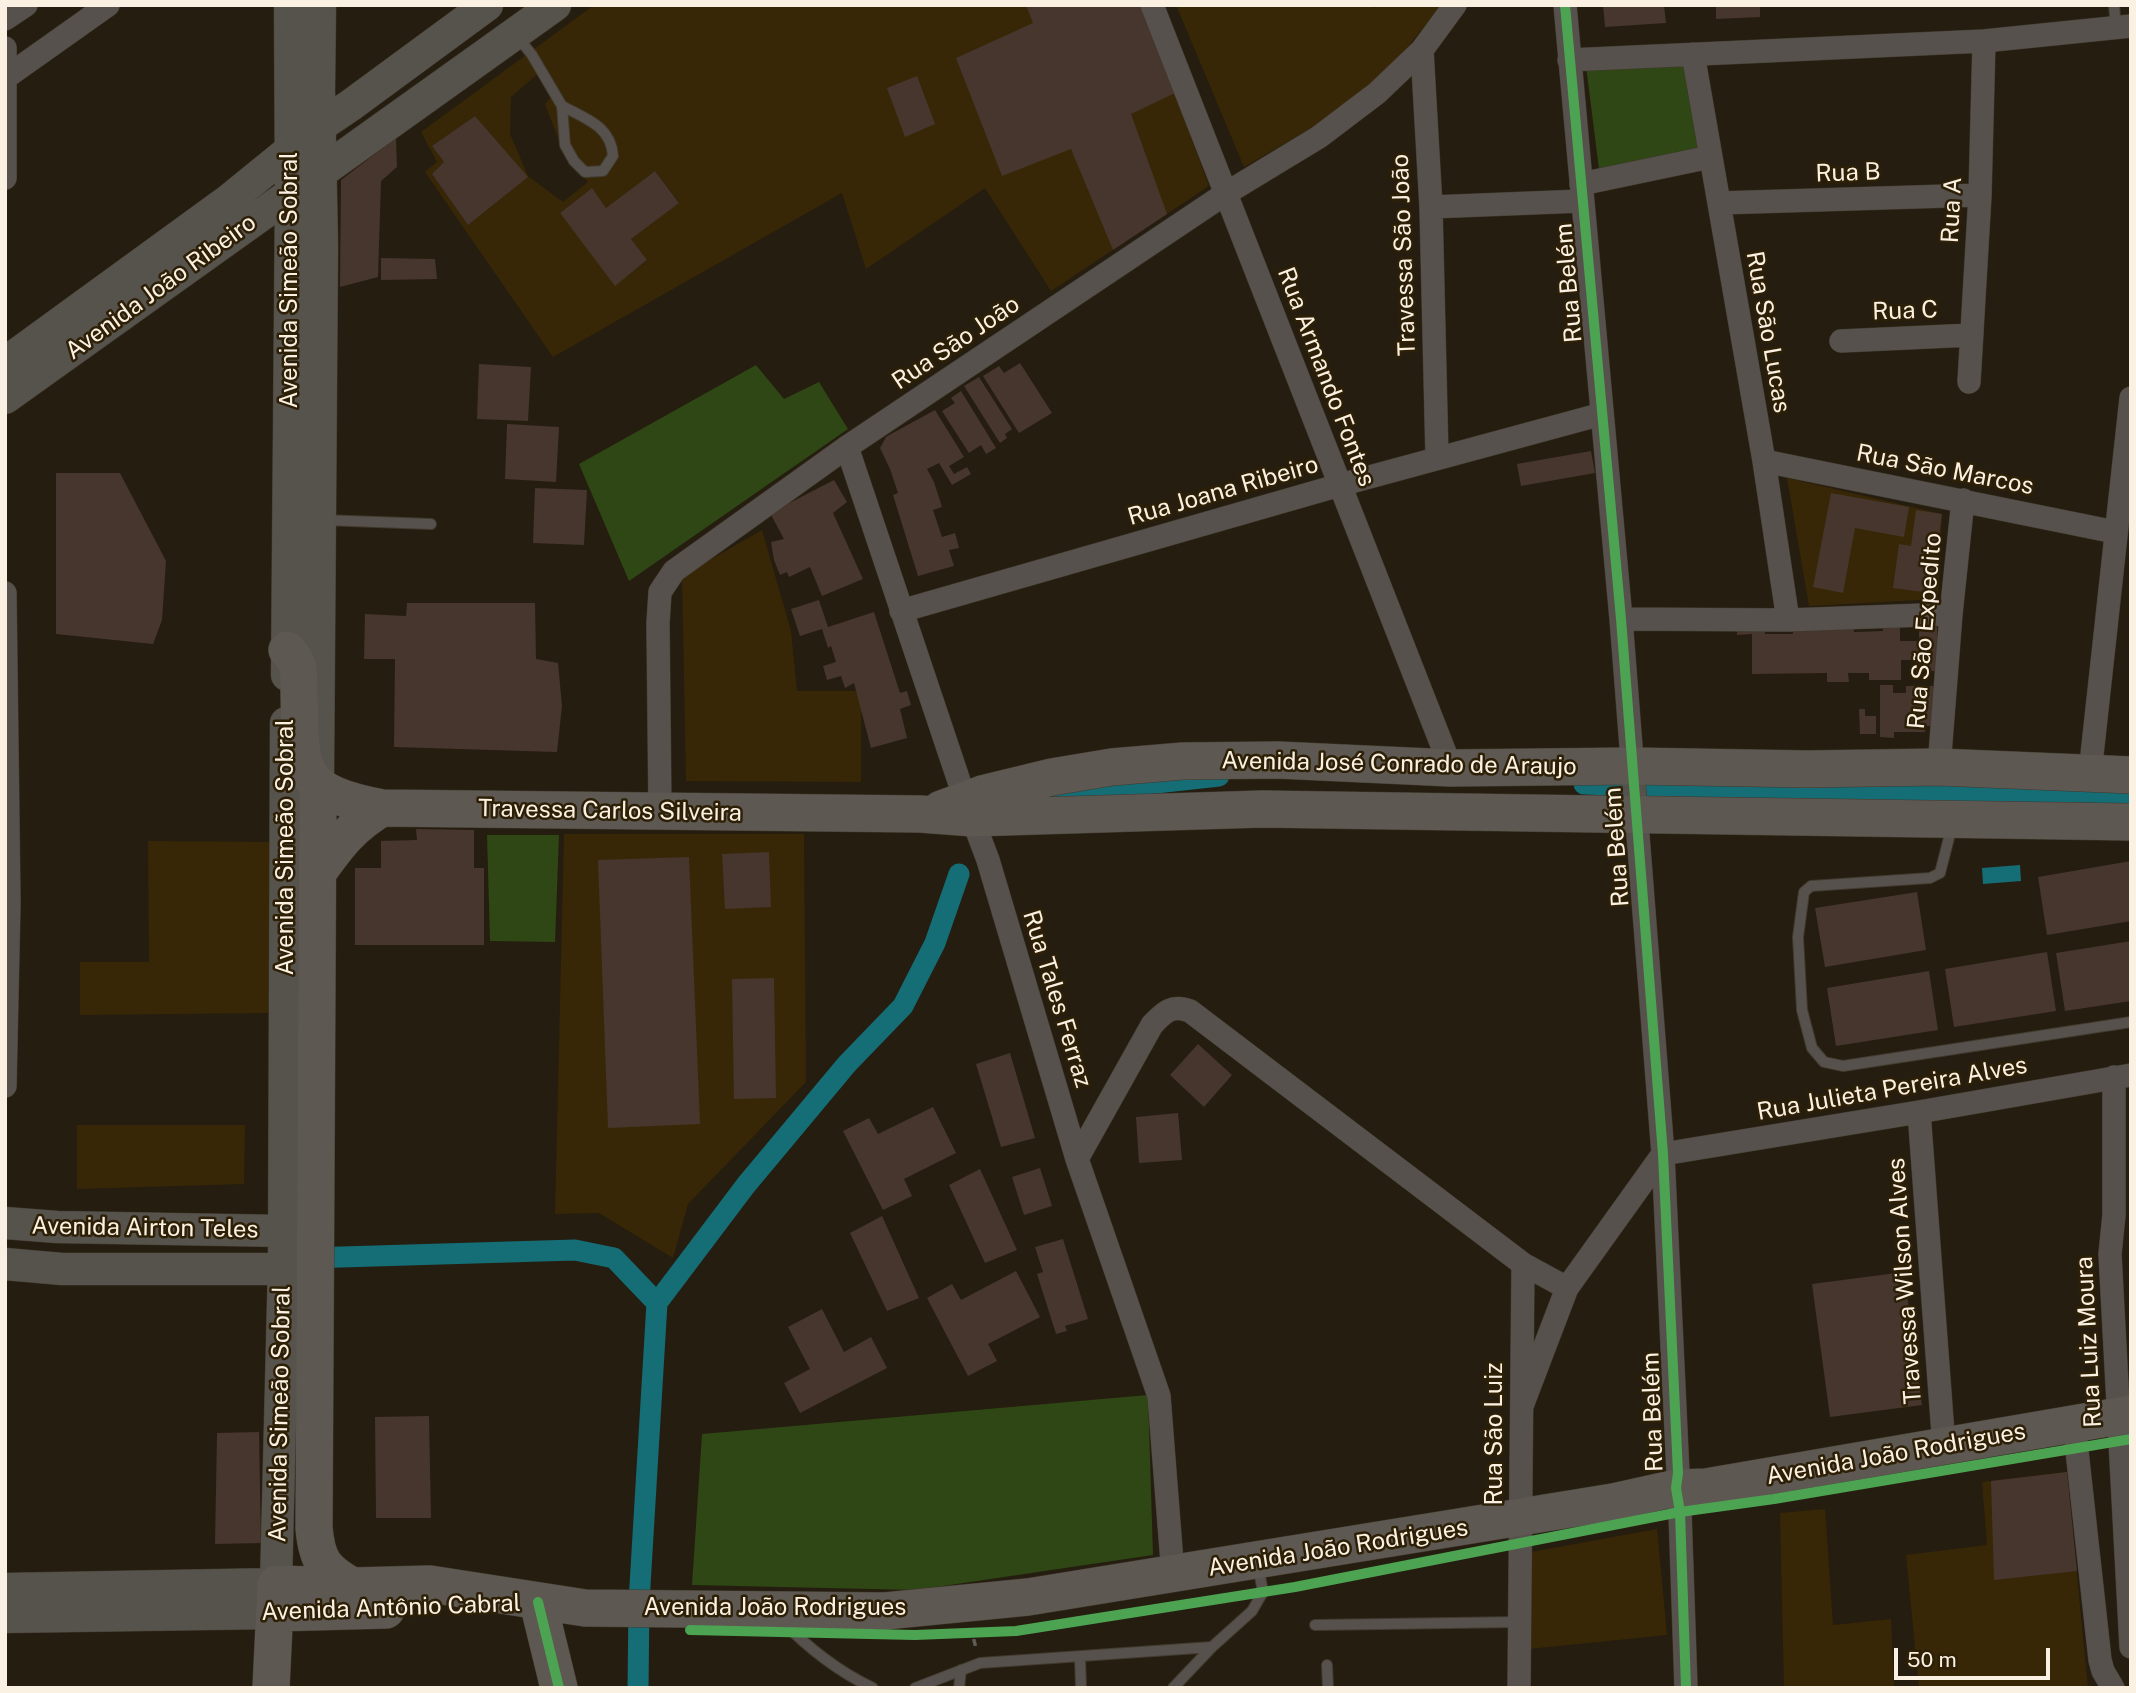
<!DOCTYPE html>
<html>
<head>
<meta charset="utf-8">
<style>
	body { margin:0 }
	#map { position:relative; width:2136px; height:1693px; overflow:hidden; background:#251d0f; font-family:"Public Sans",sans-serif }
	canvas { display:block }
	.frame { position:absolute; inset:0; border:7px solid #fbf1e2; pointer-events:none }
	.scale { position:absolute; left:1894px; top:1648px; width:156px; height:32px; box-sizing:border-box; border:4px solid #fbf1e2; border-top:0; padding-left:9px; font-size:21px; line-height:24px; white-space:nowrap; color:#fbf1e2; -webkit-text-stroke:5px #2e2006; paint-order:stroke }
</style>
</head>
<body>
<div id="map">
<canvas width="2136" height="1693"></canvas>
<div class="frame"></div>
<div class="scale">50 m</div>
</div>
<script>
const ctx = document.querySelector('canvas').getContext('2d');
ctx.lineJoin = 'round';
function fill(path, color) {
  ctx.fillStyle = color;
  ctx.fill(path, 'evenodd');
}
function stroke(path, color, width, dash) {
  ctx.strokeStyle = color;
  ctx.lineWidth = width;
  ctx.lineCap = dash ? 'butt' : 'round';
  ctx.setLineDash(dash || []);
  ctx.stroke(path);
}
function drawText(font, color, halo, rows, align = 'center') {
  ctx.font = font + ' "Public Sans",sans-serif';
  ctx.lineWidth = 5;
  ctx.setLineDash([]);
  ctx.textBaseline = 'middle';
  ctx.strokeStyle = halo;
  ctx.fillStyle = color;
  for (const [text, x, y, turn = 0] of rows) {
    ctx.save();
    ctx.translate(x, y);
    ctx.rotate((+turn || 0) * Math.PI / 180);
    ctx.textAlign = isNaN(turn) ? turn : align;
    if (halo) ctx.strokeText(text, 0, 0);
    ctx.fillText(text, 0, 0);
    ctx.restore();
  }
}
const built = new Path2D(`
	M594 5H1142L1209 186 1051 291 985 188 866 269 842 193 553 357 425 172 437 162 421 132ZM542 70 556 91 545 104 563 151 588 182 563 202 528 176 510 134 511 97ZM475 116 527 177 468 225 432 174 444 162 432 146ZM655 171 679 202 631 239 647 261 615 285 560 213 591 189 606 208Z
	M1176 5H1373L1375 8 1379 5H1442L1386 73 1344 109 1244 167Z
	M1787 478 1942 514 1938 599 1809 606Z
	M762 530 791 631 797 691H861V782L686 781 682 576Z
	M564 834H804L806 1082 688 1204 673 1258 599 1213 555 1214Z
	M148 841 272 842 271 1013 80 1015V962H149Z
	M77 1125H245L244 1184 77 1189Z
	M2067 1472 2088 1688H1919L1906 1555 1987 1545 1982 1482Z
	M1825 1509 1833 1625 1891 1619 1894 1688H1784L1780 1513Z
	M1657 1529 1667 1635 1529 1649 1531 1552Z`);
const green = new Path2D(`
	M1692 56 1705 164 1600 177 1586 66Z
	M756 365 784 399 819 382 848 429 629 581 579 464Z
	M487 835H559L555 942 490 941Z
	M1148 1395 1153 1555 916 1590 692 1585 702 1434Z`);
const water = new Path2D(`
	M2020 865 2021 881 1983 884 1982 868Z`);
const canal = new Path2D(`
	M1584 784 1766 791 1906 790 2131 797
	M1056 794 1219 776
	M308 1258 575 1250 614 1258 657 1303
	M638 1688 639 1602 657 1303 746 1185 847 1064 903 1006 935 943 959 874`);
const building = new Path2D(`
	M1026 5H1142L1175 93 1131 114 1167 214 1113 250 1071 149 1002 176 956 58 1033 23Z
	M1603 5H1664L1666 23 1605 27Z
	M1716 5H1760V17L1716 19Z
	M917 76 935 124 905 137 887 88Z
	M475 116 528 177 468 225 432 174 444 162 432 146Z
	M396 138 397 167 381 181 378 277 340 287 341 180Z
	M655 171 679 203 631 239 647 260 615 286 560 213 592 188 606 208Z
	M381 258 435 259 437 279 381 280Z
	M1020 363 1052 413 1019 433 983 376 999 366 1004 373Z
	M479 364 531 367 528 421 477 419Z
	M979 377 1012 429 1005 434 1007 438 1000 443 964 386Z
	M961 391 996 448 986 454 981 445 969 453 942 411 955 403 951 398Z
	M935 410 964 457 949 466 954 474 967 467 971 474 952 485 939 463 927 469 934 482 942 507 933 510 942 537 955 533 959 548 949 550 954 566 918 576 893 495 898 493 890 469 880 448 886 437 891 434Z
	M507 424 559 427 556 482 505 479Z
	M1591 451 1595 473 1521 486 1517 464Z
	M56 473H120L166 561 162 620 153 644 56 634Z
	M834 480 847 502 833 513 863 579 822 596 810 567 789 577 787 572 780 575 774 560 771 542 784 539 770 513Z
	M535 488 587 490 584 545 533 543Z
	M1831 493 1909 507 1904 537 1855 528 1843 593 1813 587Z
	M1916 510 1942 514 1931 593 1893 588 1899 544 1911 546Z
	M819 600 828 627 874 612 900 693 907 691 911 705 900 709 907 738 871 748 854 683 845 688 841 676 827 680 823 666 836 662 831 646 828 648 822 629 800 636 791 609Z
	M407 603H535L536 659 558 663 562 706 557 752 394 747 395 659H364L365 614 406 616Z
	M1882 624H1900V641H1919V627H1937V671H1916V660H1901V680H1869V673H1848L1849 682H1827V673L1752 674V634L1737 635V625H1765V634H1793V627L1854 626V632L1883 631Z
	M1880 685H1893V693H1906V686H1933V726H1925V732H1894V738L1880 737Z
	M1859 709H1865V716H1876V734H1860Z
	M416 829 474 830V868H484V945H355V868H381V841L417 840Z
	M769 852 771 907 725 909 722 854Z
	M689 857 700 1124 608 1128 598 860Z
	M2131 861V921L2047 935 2038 877Z
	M1917 892 1926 950 1825 967 1815 908Z
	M2131 941V1001L2065 1011 2056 953Z
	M2047 952 2056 1011 1954 1027 1945 969Z
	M1929 971 1938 1030 1836 1046 1827 988Z
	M774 978 776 1098 734 1099 732 979Z
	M1198 1044 1232 1075 1204 1107 1170 1075Z
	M1010 1053 1035 1138 1001 1147 976 1064Z
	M933 1107 956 1153 904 1179 912 1196 883 1210 843 1131 869 1118 878 1134Z
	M1178 1113 1182 1160 1139 1163 1136 1117Z
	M1040 1168 1052 1206 1024 1215 1012 1177Z
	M980 1169 1017 1250 985 1263 949 1185Z
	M882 1216 919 1298 887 1311 850 1233Z
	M1063 1239 1088 1319 1065 1326 1067 1331 1056 1334 1037 1274 1043 1272 1035 1247Z
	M1016 1271 1040 1317 988 1344 997 1361 968 1376 927 1298 952 1284 961 1300Z
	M1904 1272 1922 1405 1830 1417 1812 1284Z
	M822 1309 844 1352 871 1337 887 1368 800 1413 784 1383 810 1369 788 1327Z
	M429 1416 431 1518H376L375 1417Z
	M259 1432 261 1543 215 1544 217 1433Z
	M2067 1472 2077 1571 1994 1580 1991 1481Z`);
const path = new Path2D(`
	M971 1629 976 1648`);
const lane = new Path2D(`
	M2114 5 2116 28
	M516 35 532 55 562 106 565 145 574 161 585 172 603 171 613 156C611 126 586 119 562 106
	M323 520 431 524
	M1952 826 1940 873 1930 878 1811 886 1804 892 1798 937 1802 1010 1812 1048 1824 1062 1843 1066 2131 1022
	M780 1619C806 1646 839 1672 873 1688
	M1315 1625 1519 1622
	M1080 1657 1081 1688
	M1327 1665 1328 1688
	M915 1688 980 1663 1212 1647
	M959 1688 961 1670
	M1173 1688 1212 1647 1252 1611 1263 1592 1258 1566`);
const street = new Path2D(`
	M1152 5 1451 768
	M1565 5 1621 619 1663 1154 1678 1473 1676 1488 1680 1512 1686 1688
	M5 19 26 5
	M5 48V178
	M1422 50 1431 207 1437 457
	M1693 54 1764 461 1788 620
	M1569 60 1984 41 2131 26
	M5 78 108 5
	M1581 184 1710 157
	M1719 203 1980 195
	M1431 207 1582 201
	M1841 341 1972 335
	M1969 382 1980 195 1984 41
	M847 447 965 799 988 860 1077 1159 1159 1396 1173 1575
	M1764 461 2115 532
	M5 593 9 903 5 1086
	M901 611 1340 485 1602 414
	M1621 619 1788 620 1951 614
	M1939 767 1951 614 1963 500
	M2090 773 2131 398
	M660 812 658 623 660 592 674 571 847 447 1225 194 1319 137 1377 93 1422 50 1455 5
	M2114 1077V1215L2110 1254 2131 1647
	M1919 1112 1944 1447
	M1077 1159 1152 1025C1164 1012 1172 1004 1190 1011L1523 1264 1567 1288
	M1522 1406 1567 1288 1663 1154 1919 1112 2131 1075
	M2074 1424 2100 1660 2103 1671 2113 1688
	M1519 1688 1523 1264`);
const secondary = new Path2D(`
	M5 363 229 200 320 126 351 105 487 5
	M5 398 555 5
	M287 675 291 193 290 5
	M318 774 322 246 319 90 320 5
	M5 1223 57 1227 284 1231
	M5 1264 62 1269H284
	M5 1589 276 1584 284 1263 286 723
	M5 1617 275 1613`);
const primary = new Path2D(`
	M287 650C300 662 299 673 299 690 301 770 294 791 382 808
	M318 787 314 1528C317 1561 324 1570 352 1586
	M941 809 982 794 1052 777 1112 767 1183 761 1278 760 1451 768 1632 766 1808 769 1939 767 2131 775
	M319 871C339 843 352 826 382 808L920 814 973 818 1262 809 2131 822
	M538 1602 559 1688
	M275 1613 386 1610
	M271 1688 276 1584 352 1586 430 1584 585 1608 885 1611 1028 1597 1613 1502 1676 1488 1706 1487 2131 1414`);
const cycleway = new Path2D(`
	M1565 5 1621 619 1663 1154 1678 1473 1676 1488 1680 1512 1686 1688
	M538 1602 559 1688
	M690 1630 915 1635 1016 1631 1295 1587 1680 1512 1774 1499 2131 1439`);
const streetNames = [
	["Rua B",1848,173,-2],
	["Rua A",1952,210,-87],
	["Travessa São João",1404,255,-92],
	["Avenida Simeão Sobral",290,280,-90],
	["Rua Belém",1569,283,-95],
	["Avenida João Ribeiro",161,287,-36],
	["Rua C",1905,311,-2],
	["Rua São Lucas",1768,332,80],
	["Rua São João",956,343,-34],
	["Rua Armando Fontes",1326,377,69],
	["Rua São Marcos",1945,470,11],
	["Rua Joana Ribeiro",1223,491,-16],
	["Rua São Expedito",1925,631,-85],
	["Avenida José Conrado de Araujo",1399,764,1],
	["Travessa Carlos Silveira",610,811,1],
	["Avenida Simeão Sobral",286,847,-90],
	["Rua Belém",1617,847,-94],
	["Rua Tales Ferraz",1057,999,73],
	["Rua Julieta Pereira Alves",1892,1089,-10],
	["Avenida Airton Teles",145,1228,1],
	["Travessa Wilson Alves",1905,1281,-94],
	["Rua Luiz Moura",2089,1342,-93],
	["Rua Belém",1653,1412,-92],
	["Avenida Simeão Sobral",280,1414,-89],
	["Rua São Luiz",1495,1434,-90],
	["Avenida João Rodrigues",1896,1454,-10],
	["Avenida João Rodrigues",1338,1548,-9],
	["Avenida Antônio Cabral",391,1608,-2],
	["Avenida João Rodrigues",775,1608]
];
fill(built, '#372706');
fill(green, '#2f4615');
fill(water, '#156d76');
stroke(canal, '#156d76', 21);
fill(building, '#47362d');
stroke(lane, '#413a2e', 12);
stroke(street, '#413a2e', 24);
stroke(secondary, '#413a2e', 33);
stroke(primary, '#413a2e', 38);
stroke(path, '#605c56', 3.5, [7, 3.5]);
stroke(lane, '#56514c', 10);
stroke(street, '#56514c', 23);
stroke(secondary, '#56524c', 32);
stroke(primary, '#5d5852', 37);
stroke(cycleway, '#4ca352', 10);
drawText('24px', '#fbf1e2', '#2e2006', streetNames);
</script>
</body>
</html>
